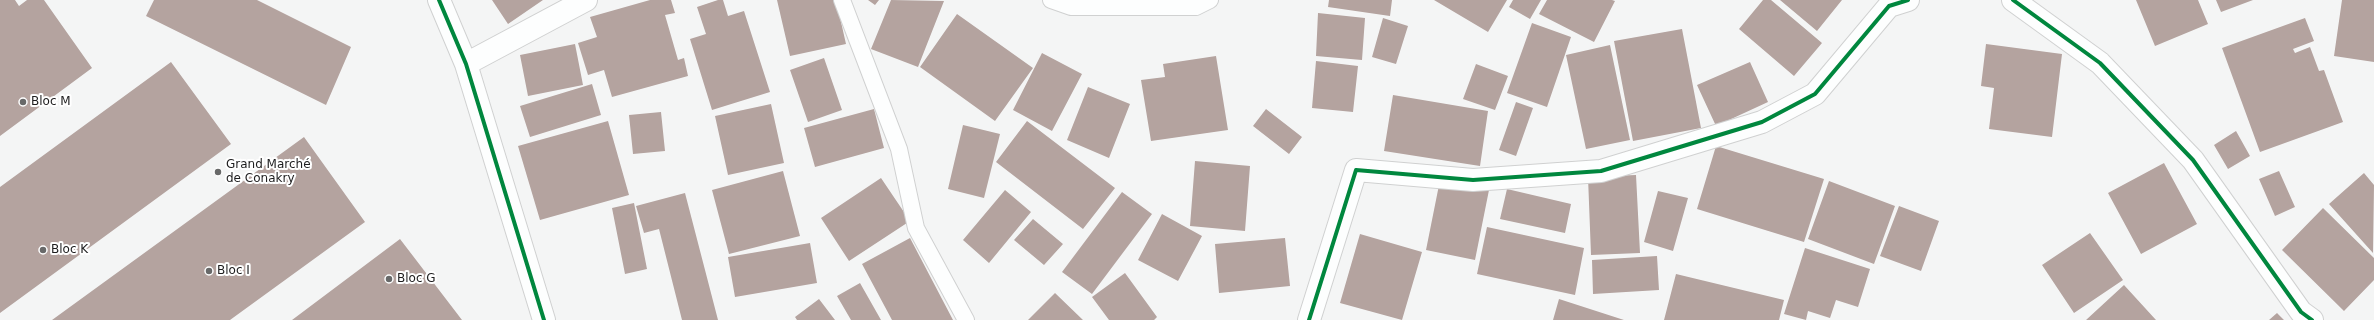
<!DOCTYPE html>
<html>
<head>
<meta charset="utf-8">
<style>
	body { margin:0 }
	canvas { display:block; background:#f4f5f5 }
</style>
</head>
<body>
<canvas width="2374" height="320"></canvas>
<script>
const ctx = document.querySelector('canvas').getContext('2d');
ctx.lineJoin = 'round';
function fill(path, color) {
  ctx.fillStyle = color;
  ctx.fill(path, 'evenodd');
}
function stroke(path, color, width, dash) {
  ctx.strokeStyle = color;
  ctx.lineWidth = width;
  ctx.lineCap = dash ? 'butt' : 'round';
  ctx.setLineDash(dash || []);
  ctx.stroke(path);
}
function drawText(font, color, halo, rows, align = 'center') {
  ctx.font = font + ' "DejaVu Sans",sans-serif';
  ctx.lineWidth = 4;
  ctx.setLineDash([]);
  ctx.textBaseline = 'middle';
  ctx.strokeStyle = halo;
  ctx.fillStyle = color;
  for (const [text, x, y, turn = 0] of rows) {
    ctx.save();
    ctx.translate(x, y);
    ctx.rotate((+turn || 0) * Math.PI / 180);
    ctx.textAlign = isNaN(turn) ? turn : align;
    if (halo) ctx.strokeText(text, 0, 0);
    ctx.fillText(text, 0, 0);
    ctx.restore();
  }
}
const building = new Path2D(`
	M0 0H15L19 6 27 0H44L92 68 0 136Z
	M154 0H257L351 47 326 105 146 16Z
	M492 0H543L508 24Z
	M650 0H671L675 13 665 15 678 60 684 58 688 76 612 97 604 70 588 75 578 43 597 37 590 17Z
	M718 0H723L728 16 744 11 770 92 712 110 690 39 706 34 697 7Z
	M777 0H836L846 44 790 56Z
	M868 0H879L875 5Z
	M891 0 944 1 918 67 871 49Z
	M1329 0H1392L1390 16 1328 7Z
	M1434 0H1507L1488 32Z
	M1513 0H1541L1530 19 1509 7Z
	M1547 0H1612L1615 1 1594 42 1539 14Z
	M1763 0H1771L1822 43 1794 76 1739 29Z
	M1780 0H1842L1817 31Z
	M2136 0H2198L2208 24 2155 46Z
	M2216 0H2253L2221 12Z
	M2342 0H2374V62L2334 56Z
	M1318 13 1365 18 1362 60 1316 56Z
	M957 14 1033 68 995 121 920 67Z
	M1383 18 1408 26 1396 64 1372 57Z
	M2305 18 2314 41 2293 49 2295 53 2310 47 2319 71 2324 70 2343 122 2260 152 2222 48Z
	M1532 23 1571 37 1547 107 1507 93Z
	M1682 29 1701 128 1633 141 1614 41Z
	M575 44 583 85 528 96 520 55Z
	M1986 44 2062 54 2052 137 1989 129 1994 88 1981 86Z
	M1610 45 1630 140 1586 149 1566 55Z
	M1042 53 1082 74 1052 131 1013 110Z
	M1216 56 1228 130 1151 141 1141 80 1165 77 1163 64Z
	M824 58 842 110 808 122 790 70Z
	M1316 61 1358 66 1353 112 1312 108Z
	M171 62 231 144 0 313V187Z
	M1750 62 1768 102 1716 126 1697 85Z
	M1476 64 1508 76 1495 110 1463 99Z
	M592 84 601 115 530 137 520 106Z
	M1088 87 1130 104 1109 158 1067 140Z
	M1393 95 1488 111 1480 166 1384 151Z
	M1516 102 1533 108 1516 156 1499 150Z
	M771 104 784 163 728 175 715 116Z
	M874 109 884 148 815 167 804 128Z
	M1266 109 1302 137 1289 154 1253 126Z
	M661 112 665 151 633 154 629 115Z
	M608 121 629 195 540 220 518 146Z
	M1027 121 1115 188 1083 229 996 162Z
	M963 125 1000 134 984 198 948 189Z
	M2236 131 2250 156 2228 169 2214 145Z
	M304 137 365 222 230 320H52Z
	M1716 146 1824 179 1804 242 1697 209Z
	M1195 161 1250 166 1245 231 1190 226Z
	M2164 163 2197 224 2141 254 2108 193Z
	M783 171 800 236 729 254 712 190Z
	M2279 171 2295 207 2275 216 2259 179Z
	M2364 173 2374 185 2373 253 2329 204Z
	M1636 175 1640 253 1591 255 1588 177Z
	M881 178 910 221 849 261 821 218Z
	M1440 180 1489 190 1475 260 1426 250Z
	M1829 181 1895 206 1874 264 1808 239Z
	M1507 189 1571 204 1565 233 1500 219Z
	M1005 190 1031 212 989 263 963 240Z
	M1658 191 1688 198 1673 251 1644 242Z
	M1122 192 1152 214 1092 294 1062 272Z
	M685 193 718 320H682L659 229 644 233 636 206Z
	M634 203 647 269 625 274 612 208Z
	M1899 206 1939 221 1921 271 1880 256Z
	M2323 208 2374 258V280L2344 311 2282 250Z
	M1162 214 1202 236 1178 281 1138 260Z
	M1033 219 1063 244 1044 265 1014 240Z
	M1487 227 1584 248 1575 295 1477 274Z
	M2090 233 2123 280 2074 313 2042 265Z
	M1360 234 1422 252 1402 320 1340 303Z
	M910 238 953 320H892L862 264Z
	M1285 238 1290 286 1219 293 1215 244Z
	M400 239 462 320H292Z
	M810 243 817 283 735 297 728 257Z
	M1805 248 1870 269 1858 307 1836 300 1830 318 1808 311 1806 320 1784 314Z
	M1657 256 1659 290 1593 294 1592 260Z
	M1125 273 1157 317 1154 320H1109L1092 297Z
	M1676 274 1784 300 1779 320H1664Z
	M860 283 881 320H851L837 296Z
	M2124 285 2156 320H2086Z
	M1055 293 1083 320H1028Z
	M819 299 835 320H797L795 317Z
	M1559 299 1624 320H1553Z
	M2277 313 2284 320H2269Z`);
const lane = new Path2D(`
	M842 0 899 149 916 228 966 320
	M1051 0 1071 7H1196L1210 0`);
const street = new Path2D(`
	M439 0 466 64 544 320
	M2013 0 2100 63 2193 160 2301 312 2312 320
	M466 64 586 0
	M1309 320 1356 170 1473 180 1601 171 1762 122 1815 94 1889 6 1908 0`);
const cycleway = new Path2D(`
	M439 0 466 64 544 320
	M2013 0 2100 63 2193 160 2301 312 2312 320
	M1309 320 1356 170 1473 180 1601 171 1762 122 1815 94 1889 6 1908 0`);
const markers = [
	[23,102,4,"#686969"],
	[218,172,4,"#686969"],
	[43,250,4,"#686969"],
	[209,271,4,"#686969"],
	[389,279,4,"#686969"]
];
const poiNames = [
	["Bloc M",31,102],
	["Grand Marché",226,165],
	["de Conakry",226,179],
	["Bloc K",51,250],
	["Bloc I",217,271],
	["Bloc G",397,279]
];
fill(building, '#b4a39f');
stroke(lane, '#d0d1d1', 18);
stroke(street, '#d0d1d1', 24);
stroke(lane, '#fdfefe', 16);
stroke(street, '#fdfefe', 22);
stroke(cycleway, '#00873e', 4);
for (const [x, y, r, color] of markers) {
  const dot = new Path2D();
  dot.arc(x, y, r, 0, 2 * Math.PI);
  ctx.fillStyle = color;
  ctx.fill(dot);
  stroke(dot, '#fff', 1.5);
}
drawText('12px', '#1d1d1e', '#fff', poiNames, 'left');
</script>
</body>
</html>
